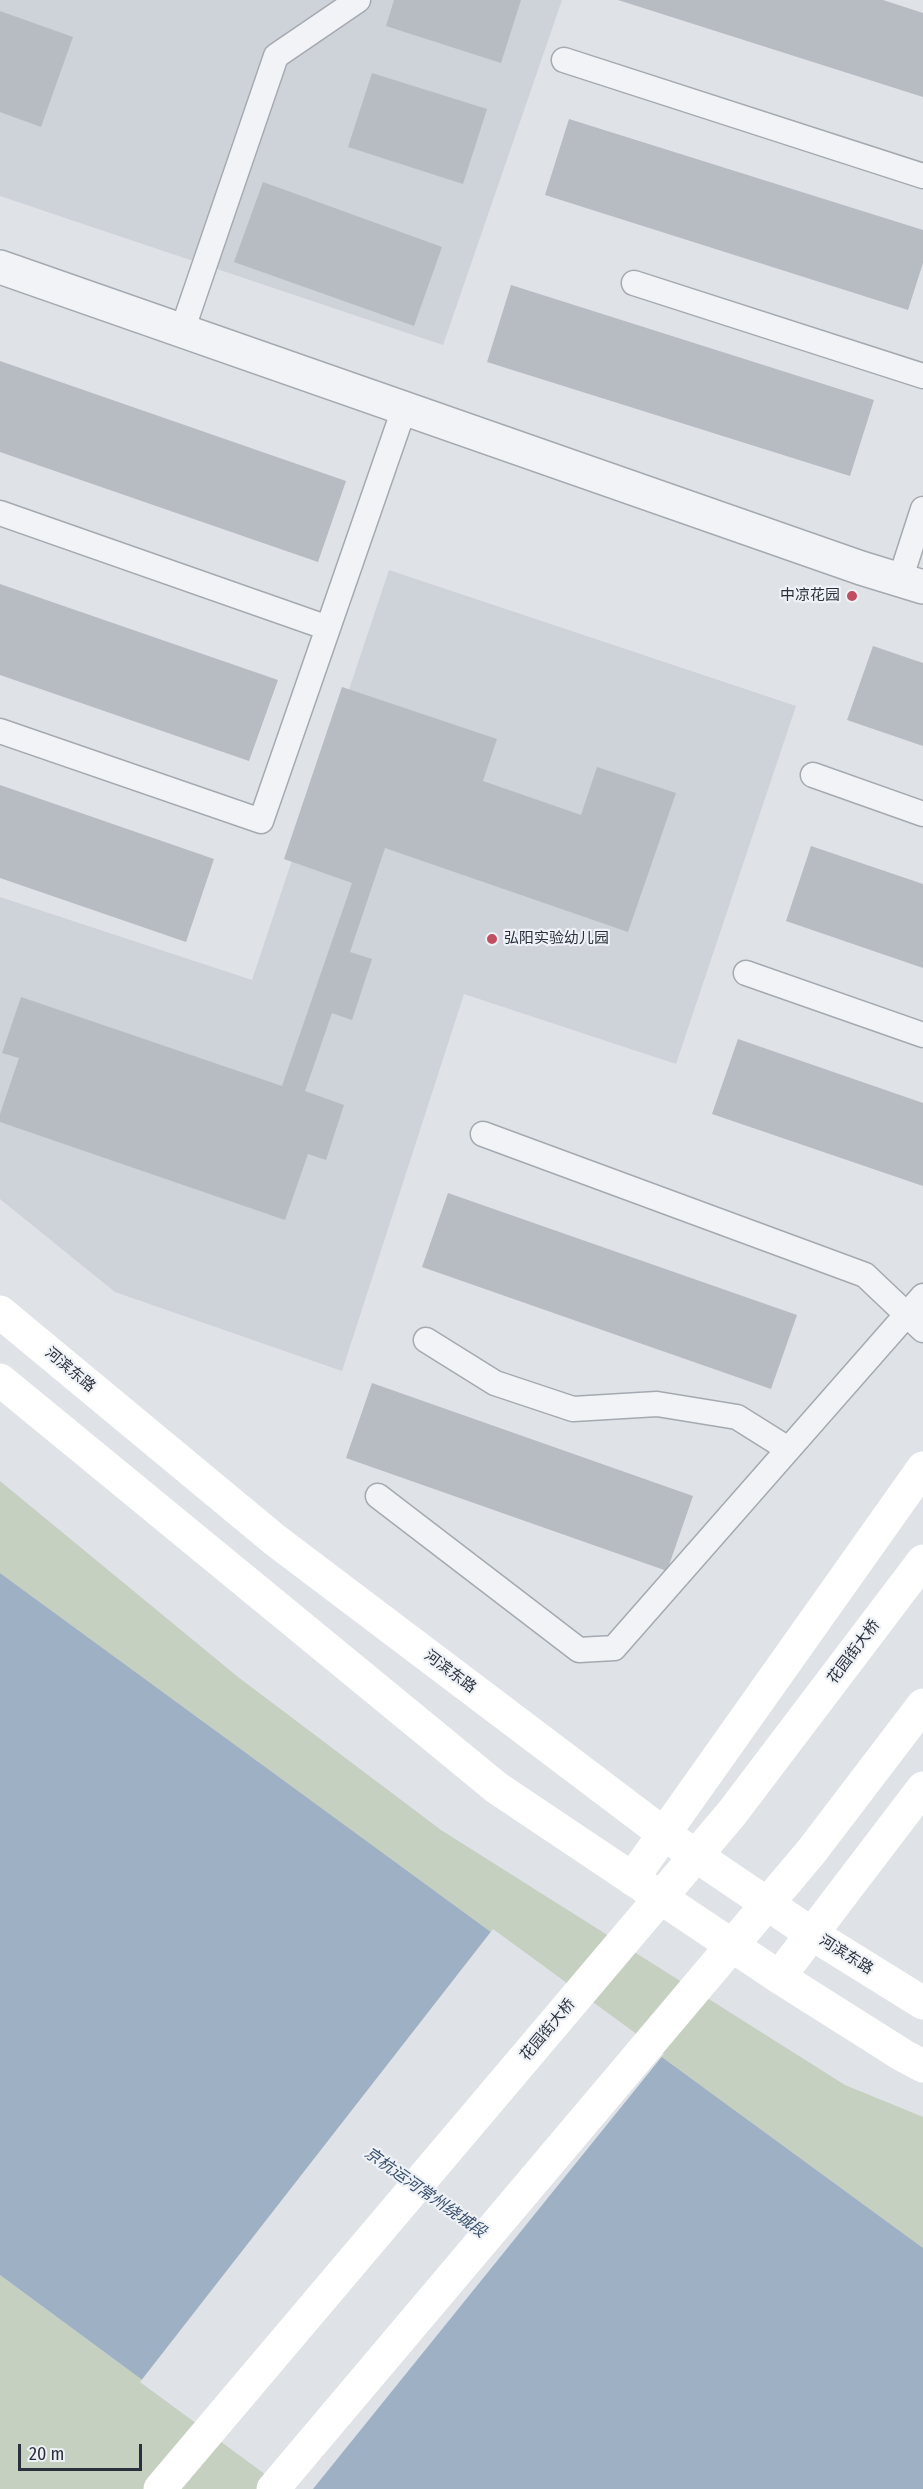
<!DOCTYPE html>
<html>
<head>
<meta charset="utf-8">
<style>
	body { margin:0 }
	#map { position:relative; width:923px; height:2489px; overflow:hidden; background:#dfe2e7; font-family:"Fira Sans Condensed",sans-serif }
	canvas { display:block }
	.scale { position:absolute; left:18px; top:2444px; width:124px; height:27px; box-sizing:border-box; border:3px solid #2a313d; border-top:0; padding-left:8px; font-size:18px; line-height:21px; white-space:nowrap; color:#2a313d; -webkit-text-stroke:4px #eef1f5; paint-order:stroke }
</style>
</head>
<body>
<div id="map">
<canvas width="923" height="2489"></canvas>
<div class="scale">20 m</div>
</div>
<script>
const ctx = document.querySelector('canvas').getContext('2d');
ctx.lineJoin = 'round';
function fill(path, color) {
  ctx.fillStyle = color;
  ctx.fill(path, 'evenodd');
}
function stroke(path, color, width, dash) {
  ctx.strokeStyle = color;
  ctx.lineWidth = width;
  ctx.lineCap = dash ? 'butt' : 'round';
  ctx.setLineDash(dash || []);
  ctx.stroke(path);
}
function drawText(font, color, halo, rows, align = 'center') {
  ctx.font = font + ' "Fira Sans Condensed","Noto Sans SC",sans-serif';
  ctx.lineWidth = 4.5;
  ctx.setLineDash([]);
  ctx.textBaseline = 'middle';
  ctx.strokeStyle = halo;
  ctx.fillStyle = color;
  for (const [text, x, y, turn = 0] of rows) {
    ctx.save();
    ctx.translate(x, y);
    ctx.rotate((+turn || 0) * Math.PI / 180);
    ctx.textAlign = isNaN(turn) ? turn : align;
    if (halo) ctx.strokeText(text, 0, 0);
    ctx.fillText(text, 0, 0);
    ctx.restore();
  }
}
const built = new Path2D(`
	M0 0H562L443 345 0 196Z
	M389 570 796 706 676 1064 464 994 342 1371 115 1292 0 1199V897L252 980Z`);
const green = new Path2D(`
	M0 1481 238 1677 441 1830 845 2085 923 2117V2248L0 1573Z
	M0 2275 290 2489H0Z`);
const water = new Path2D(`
	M0 1573 923 2248V2489H290L0 2275Z`);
const pier = new Path2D(`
	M493 1929 664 2054 313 2489H285L140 2382Z`);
const building = new Path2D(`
	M394 0H521L501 63 386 26Z
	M618 0H883L923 13V97Z
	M0 11 73 37 41 127 0 112Z
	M372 73 487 109 463 184 348 147Z
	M569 119 923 230V263L908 310 545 195Z
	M263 182 442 247 414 326 234 262Z
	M511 285 874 400 850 476 487 362Z
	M0 361 346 481 318 562 0 452Z
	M0 584 278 680 249 761 0 675Z
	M873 646 923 663V746L847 720Z
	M342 687 497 739 483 781 581 815 597 767 676 793 628 932 385 848 350 952 372 959 352 1020 332 1013 305 1091 344 1105 326 1160 308 1154 285 1220 0 1122V1114L19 1058 2 1053 21 997 282 1086 352 883 284 859Z
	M0 785 214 859 186 942 0 878Z
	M811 846 923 884V968L786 921Z
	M738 1039 923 1103V1186L712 1114Z
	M448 1193 797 1315 771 1389 422 1267Z
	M372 1383 693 1496 667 1571 346 1458Z`);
const service = new Path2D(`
	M564 60 923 176
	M634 283 923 376
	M182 331 276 56 358 0
	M0 513 328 628
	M900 580 923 509
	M0 731 261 821 404 409
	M813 775 923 814
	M746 973 923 1035
	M483 1134 865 1275 923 1330
	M426 1340 495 1383 573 1409 657 1404 737 1417 788 1449
	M378 1496 579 1650 614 1648 923 1296`);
const minor = new Path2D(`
	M0 267 861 568 923 587`);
const secondary = new Path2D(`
	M0 1312 275 1540 664 1834 812 1934 923 2003
	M0 1380 497 1788 779 1977 904 2056 923 2066
	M632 1879 923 1468
	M779 1977 923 1788`);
const secondaryBridge = new Path2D(`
	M160 2489 732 1813 923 1561
	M273 2489 811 1852 923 1705`);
const markers = [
	[852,596,6,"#c14f62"],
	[492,939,6,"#c14f62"]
];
const poiNames = [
	["中凉花园",840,596],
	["弘阳实验幼儿园",504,939,"left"]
];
const streetNames = [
	["河滨东路",70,1370,40],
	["花园街大桥",854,1652,-53],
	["河滨东路",450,1672,37],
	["河滨东路",846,1955,32],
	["花园街大桥",548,2030,-50]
];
const waterNames = [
	["京杭运河常州绕城段",425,2193,35]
];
fill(built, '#ced2d9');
fill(green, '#c5d0c1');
fill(water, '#9db0c4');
fill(pier, '#dfe2e7');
fill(building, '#b7bcc3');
stroke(service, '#a5a9b1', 27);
stroke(minor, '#a5a9b1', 36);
stroke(service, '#f1f3f6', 24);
stroke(minor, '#f1f3f6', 33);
stroke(secondary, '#fff', 33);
stroke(secondaryBridge, '#fff', 33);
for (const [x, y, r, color] of markers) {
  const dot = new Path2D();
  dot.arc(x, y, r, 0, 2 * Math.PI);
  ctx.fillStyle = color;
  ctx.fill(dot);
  stroke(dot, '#eef1f5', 2);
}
drawText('15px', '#2a313d', '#eef1f5', poiNames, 'right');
drawText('15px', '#2a313d', '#eef1f5', streetNames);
drawText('italic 16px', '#38506d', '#eef1f5', waterNames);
</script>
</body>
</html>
